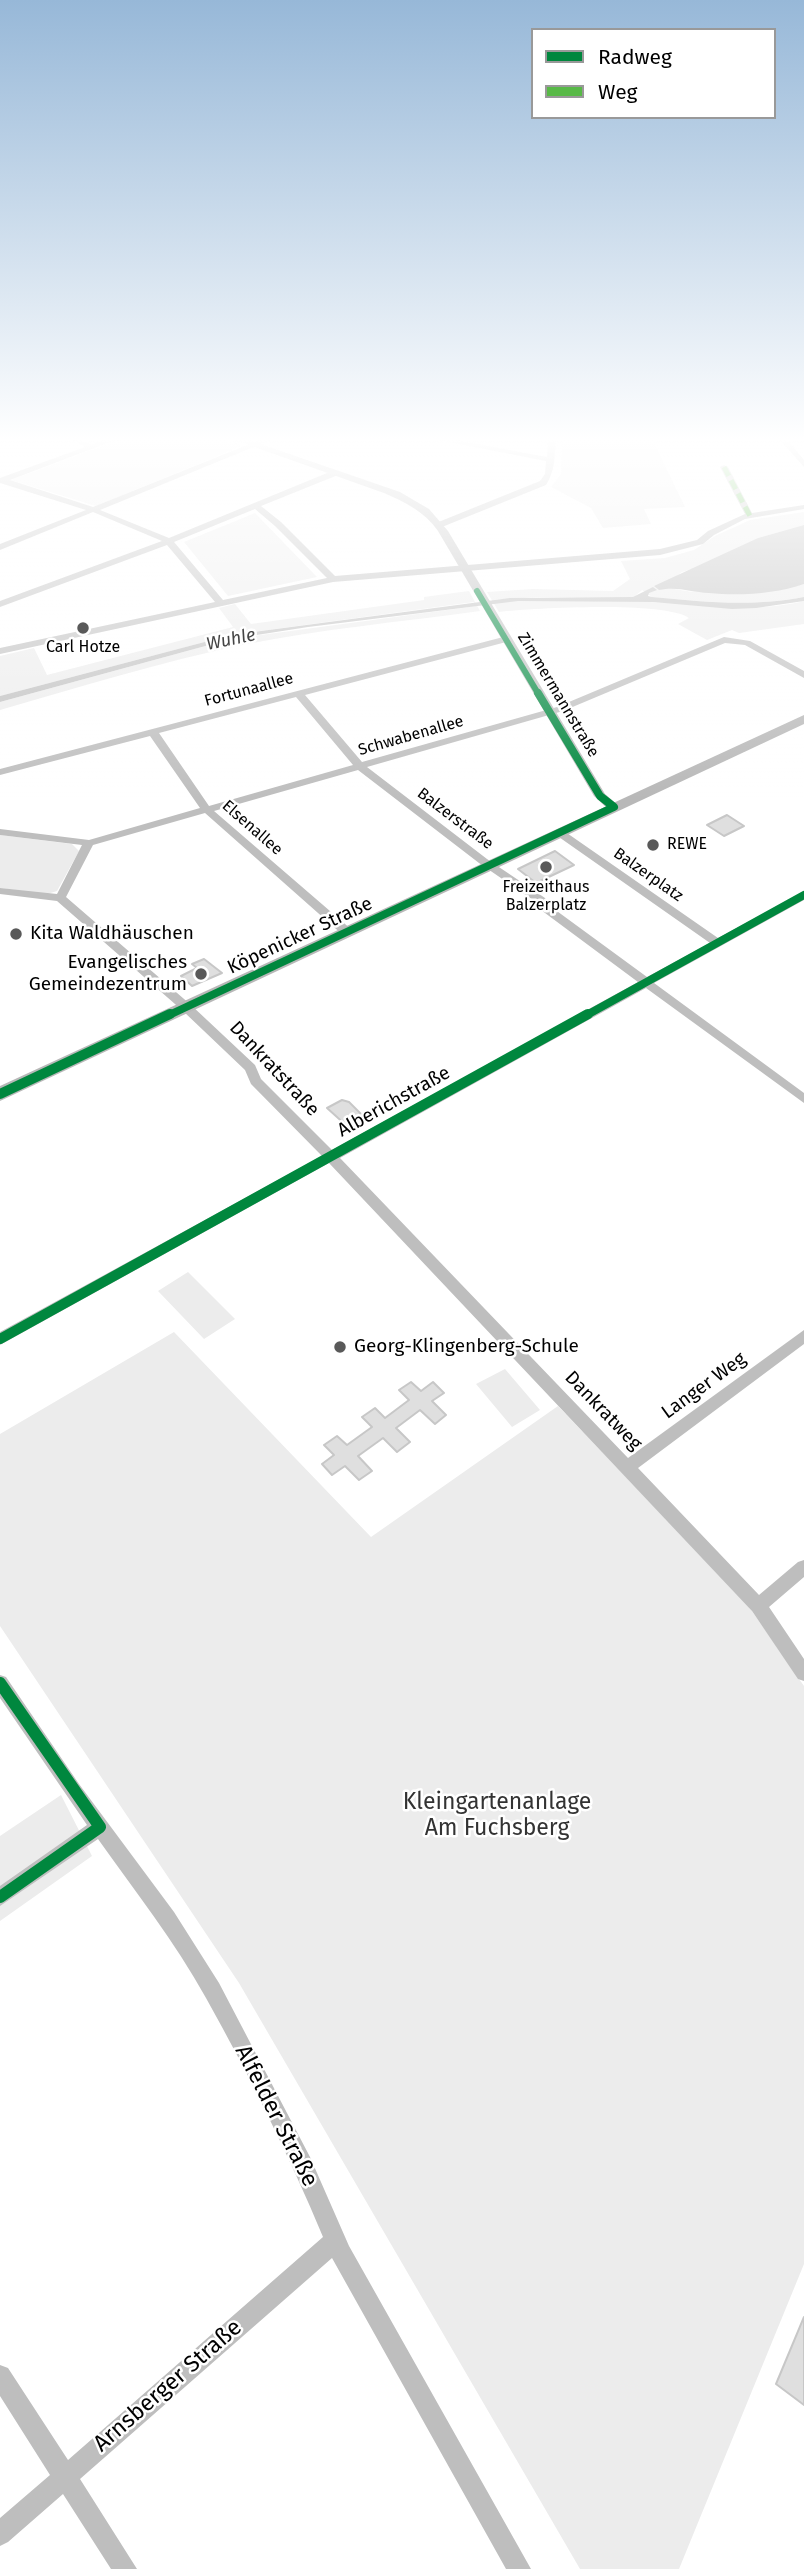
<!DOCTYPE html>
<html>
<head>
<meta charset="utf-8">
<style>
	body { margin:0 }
	#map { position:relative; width:804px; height:2569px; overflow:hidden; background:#fff; font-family:"Fira Sans",sans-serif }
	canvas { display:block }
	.legend { position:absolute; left:531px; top:28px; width:245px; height:91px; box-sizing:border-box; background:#fff; border:2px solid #999; margin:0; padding:9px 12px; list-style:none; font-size:21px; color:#000 }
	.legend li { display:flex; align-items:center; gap:14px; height:35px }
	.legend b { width:35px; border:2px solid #999 }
</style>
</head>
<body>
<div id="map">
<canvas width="804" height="2569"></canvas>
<ul class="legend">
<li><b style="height:9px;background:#00873e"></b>Radweg</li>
<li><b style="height:9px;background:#58b947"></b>Weg</li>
</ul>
</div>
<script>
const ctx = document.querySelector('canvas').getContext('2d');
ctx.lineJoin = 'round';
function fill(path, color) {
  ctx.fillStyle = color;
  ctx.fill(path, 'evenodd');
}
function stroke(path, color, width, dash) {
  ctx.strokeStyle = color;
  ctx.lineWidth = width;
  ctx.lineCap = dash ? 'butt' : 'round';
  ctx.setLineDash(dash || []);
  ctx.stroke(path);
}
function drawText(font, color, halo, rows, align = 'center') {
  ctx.font = font + ' "Fira Sans",sans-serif';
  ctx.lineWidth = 5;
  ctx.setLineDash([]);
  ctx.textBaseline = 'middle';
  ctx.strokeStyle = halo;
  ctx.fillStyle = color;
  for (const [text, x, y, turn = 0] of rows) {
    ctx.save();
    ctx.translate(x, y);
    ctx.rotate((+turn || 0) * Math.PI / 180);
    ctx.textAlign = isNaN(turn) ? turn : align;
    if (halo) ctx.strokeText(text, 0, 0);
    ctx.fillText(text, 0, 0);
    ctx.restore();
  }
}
const green = new Path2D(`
	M122 439H224L242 446 96 506 11 480Z
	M562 439H652L685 507 644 509 651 524 603 528 591 508 551 487 561 474Z
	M804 512V525L758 538 698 567 682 572 659 589C673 587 684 592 698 592 733 592 770 593 804 584V597C752 607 704 602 652 597L642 590 634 597 625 598 537 597 493 600C545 602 597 600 649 602 702 603 751 614 804 601V624L739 633 732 630 707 640 678 624 689 618C664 601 534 608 499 612L487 592 533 589 613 591 630 579 621 561 665 558 694 550 715 536 750 520Z
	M255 513 317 577 228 596 184 542Z
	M469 591 480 611C401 622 321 629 242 645 161 662 80 687 0 710V702L231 639 477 606 474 602 231 635 0 696V656L34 648 47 675 233 627 219 608 235 604 251 624 424 600V597Z
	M0 835 72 844 79 851 57 891 47 894 0 888Z
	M188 1272 235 1319 204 1339 158 1291Z
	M174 1332 371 1537 558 1406 747 1604 804 1686V2264L679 2569H580L239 1983 0 1626V1434Z
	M505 1369 540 1410 512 1427 476 1384Z
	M61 1795 92 1856 0 1921V1836Z`);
const water = new Path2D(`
	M804 525V584C775 594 739 596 709 593 691 592 677 586 659 590L654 586 758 538Z
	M653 587 657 590 649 593 648 596 652 597C704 602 752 607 804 597V601L756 608 732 609 653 602 518 601 308 627 231 639 0 702V696L231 635 510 598 633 597Z`);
const building = new Path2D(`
	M727 815 744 826 724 836 707 825Z
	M555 851 574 865 536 883 518 869Z
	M204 959 222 973 192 986 181 976 197 968 192 964Z
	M342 1100 349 1102 365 1118 348 1127 327 1108Z
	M411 1382 421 1391 433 1382 444 1393 432 1401 446 1415 435 1424 420 1410 396 1428 410 1442 397 1452 383 1438 358 1456 372 1471 359 1480 345 1466 332 1475 322 1464 334 1455 324 1445 337 1436 347 1445 372 1427 362 1417 375 1408 385 1418 409 1400 399 1390Z
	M804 2317V2405L776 2384Z`);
const minor = new Path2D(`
	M71 439H81L92 445 106 439H118L10 480 93 507 262 439H273L100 510 169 538 332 471H338V475L261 506 281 522 335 576 660 549 697 540 708 531 745 514 720 467 724 465 728 467 752 513 804 505V509L745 519 714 535 703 544 660 555 333 582 0 654V648L215 602 167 545 0 607V601L162 541 93 512 0 550V544L86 510 0 483V478L85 447ZM255 509 275 526 327 578 223 600 174 542Z
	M433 439H451L547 457 548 439H556C554 457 556 469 546 485L442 527H436V523L540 481 545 474 546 461Z
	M779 439H787L804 460V467Z
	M507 636 510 637V641L305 695 362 762 557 707 724 637 750 641 804 671V678L745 645 725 643 563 711 367 767 487 859 545 898 550 906 647 977 710 943 556 835V831H564L718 938 804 892V900L654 983 804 1093V1103L646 988 340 1158 628 1458 804 1330V1344L638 1468 759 1595 798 1562 804 1560V1577L769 1607 804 1659V1681L798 1679 752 1611 329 1163 0 1345V1332L322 1156 251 1084 245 1070 183 1011 57 901 0 894V888L57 894 82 845 0 835V829L89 840 200 808 150 736 0 775V769ZM296 697 353 765 209 806 159 733ZM358 770 479 863 536 902 541 910 638 982 332 1150 261 1079 255 1065 191 1005 66 897 93 845 205 813 344 936H352V930L214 811Z
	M0 1675 6 1677 79 1784 174 1912 219 1983 310 2157 349 2246 531 2569H506L332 2258 80 2479 137 2569H111L63 2494 8 2542 0 2546V2518L50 2475 0 2396V2365L8 2368 68 2460 323 2237C289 2155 249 2075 206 1998 175 1942 135 1891 98 1839L0 1906V1886L87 1825 0 1698Z`);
const tertiary = new Path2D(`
	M232 439H246L400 492 429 509 448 531 605 794 620 807 619 810H609L594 796 438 531C425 512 405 502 384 493Z`);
const secondary = new Path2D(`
	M804 715V724L0 1101V1086Z`);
const quiet = new Path2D(`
	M724 467 750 516`);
const cyclewayFar3 = new Path2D(`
	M477 591 539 695`);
const cyclewayFar2 = new Path2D(`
	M167 1016 614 807 600 796 538 693
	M585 1016 804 895`);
const cyclewayFar1 = new Path2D(`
	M0 1094 170 1014
	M0 1339 588 1014`);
const cycleway = new Path2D(`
	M0 1683 100 1827 0 1897`);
const markers = [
	[83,628,7,"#595959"],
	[653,845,7,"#595959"],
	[546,867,7,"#595959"],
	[16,934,7,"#595959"],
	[201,974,7,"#595959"],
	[340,1347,7,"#595959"]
];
const farPoinames = [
	["Carl Hotze",83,648],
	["REWE",667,845,"left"],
	["Freizeithaus",546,888],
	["Balzerplatz",546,906]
];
const farStreetnames = [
	["Fortunaallee",249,690,-15],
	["Zimmermannstraße",558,695,59],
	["Schwabenallee",411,736,-16],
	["Balzerstraße",455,819,37],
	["Elsenallee",252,828,41],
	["Balzerplatz",648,875,35]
];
const farWaternames = [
	["Wuhle",231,640,-12]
];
const poiNames = [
	["Kita Waldhäuschen",30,934],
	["Evangelisches",187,963,"right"],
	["Gemeindezentrum",187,985,"right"],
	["Georg-Klingenberg-Schule",354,1347]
];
const streetNames = [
	["Köpenicker Straße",300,936,-25],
	["Dankratstraße",274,1069,47],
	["Alberichstraße",394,1102,-29],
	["Langer Weg",704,1386,-36],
	["Dankratweg",603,1411,46]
];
const nearParknames = [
	["Kleingartenanlage",497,1803],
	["Am Fuchsberg",497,1829]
];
const nearStreetnames = [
	["Alfelder Straße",276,2116,63],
	["Arnsberger Straße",168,2386,-41]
];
fill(green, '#ececec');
fill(water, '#bfbfbf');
fill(building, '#dfdfdf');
stroke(building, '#c7c7c7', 2);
fill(minor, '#bebebe');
fill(tertiary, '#bebebe');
fill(secondary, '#b8b8b8');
stroke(quiet, '#58b947', 5, [10, 5]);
stroke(cyclewayFar3, '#00873e', 6);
stroke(cyclewayFar2, '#00873e', 8);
stroke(cyclewayFar1, '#00873e', 10);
stroke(cycleway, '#00873e', 12);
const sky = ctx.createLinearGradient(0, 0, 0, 799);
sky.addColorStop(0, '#97b8d8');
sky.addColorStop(0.55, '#fff');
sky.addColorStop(1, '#ffffff00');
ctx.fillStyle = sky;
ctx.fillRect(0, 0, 804, 799);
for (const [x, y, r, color] of markers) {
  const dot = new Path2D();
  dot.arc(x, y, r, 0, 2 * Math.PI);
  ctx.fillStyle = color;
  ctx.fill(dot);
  stroke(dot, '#fff', 2.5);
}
drawText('16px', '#000', '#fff', farPoinames);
drawText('16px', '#000', '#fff', farStreetnames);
drawText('italic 18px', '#444', '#fff', farWaternames);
drawText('19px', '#000', '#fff', poiNames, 'left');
drawText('19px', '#000', '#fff', streetNames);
drawText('23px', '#333', '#fff', nearParknames);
drawText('23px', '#000', '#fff', nearStreetnames);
</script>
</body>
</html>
